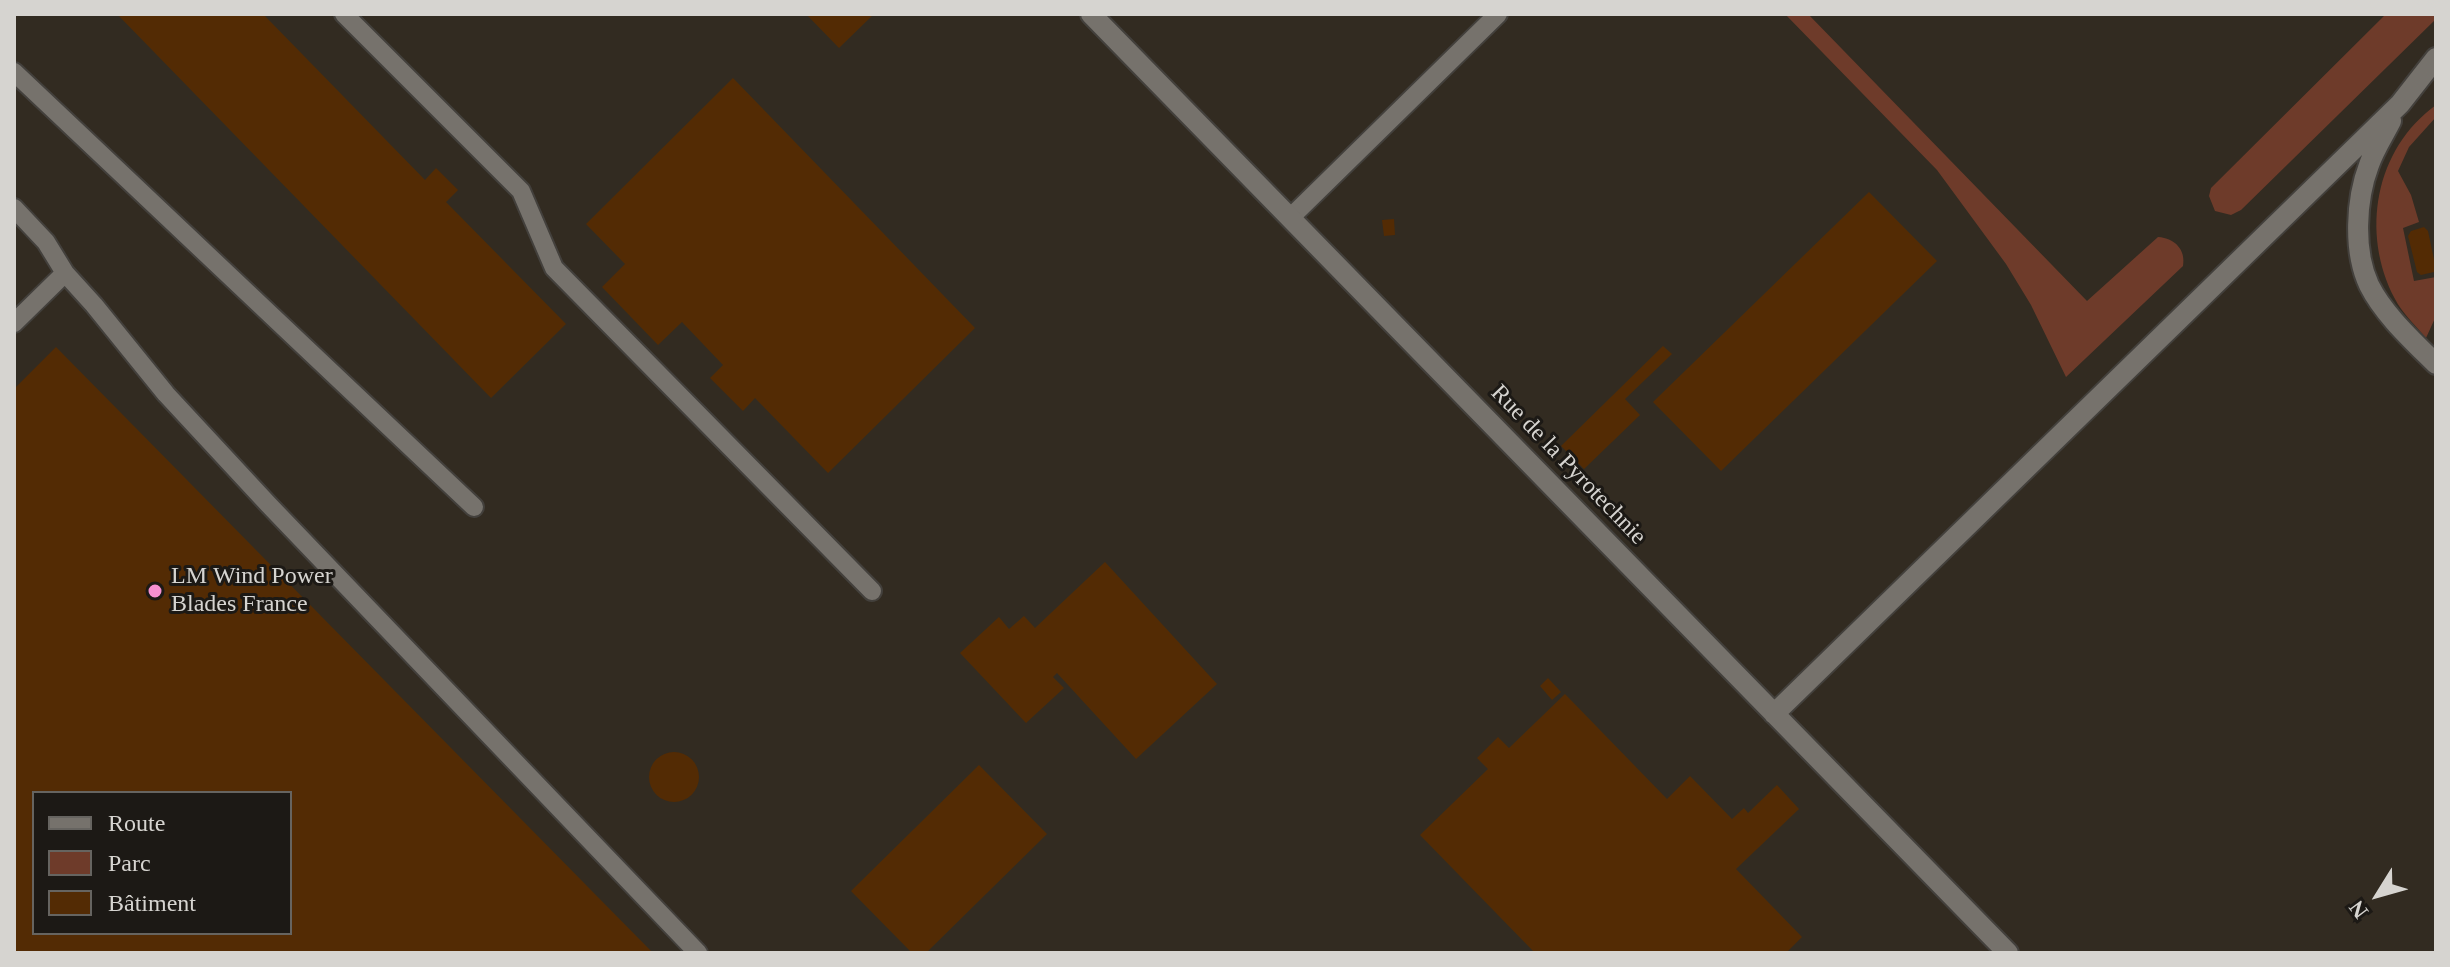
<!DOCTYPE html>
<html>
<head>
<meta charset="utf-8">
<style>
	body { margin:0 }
	#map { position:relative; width:2450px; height:967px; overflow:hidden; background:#26231e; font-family:"Times New Roman",serif }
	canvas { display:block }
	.frame { position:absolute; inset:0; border:16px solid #d6d4d0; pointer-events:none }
	.legend { position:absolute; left:32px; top:791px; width:260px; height:144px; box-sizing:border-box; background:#1c1915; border:2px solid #666460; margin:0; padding:10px 14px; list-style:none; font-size:24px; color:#d6d4d0 }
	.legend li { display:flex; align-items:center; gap:16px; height:40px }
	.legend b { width:40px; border:2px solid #666460 }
	.north { position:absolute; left:2338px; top:855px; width:80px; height:80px; -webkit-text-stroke:6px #1c1915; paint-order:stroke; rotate:233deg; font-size:22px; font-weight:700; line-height:32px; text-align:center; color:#d6d4d0 }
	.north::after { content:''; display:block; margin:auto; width:28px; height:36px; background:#d6d4d0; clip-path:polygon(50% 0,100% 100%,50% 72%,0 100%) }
</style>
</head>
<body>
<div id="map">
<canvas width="2450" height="967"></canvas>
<div class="frame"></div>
<ul class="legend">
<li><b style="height:10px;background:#76726c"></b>Route</li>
<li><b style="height:22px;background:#6e3b2a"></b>Parc</li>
<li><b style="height:22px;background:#532b04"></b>Bâtiment</li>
</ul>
<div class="north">N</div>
</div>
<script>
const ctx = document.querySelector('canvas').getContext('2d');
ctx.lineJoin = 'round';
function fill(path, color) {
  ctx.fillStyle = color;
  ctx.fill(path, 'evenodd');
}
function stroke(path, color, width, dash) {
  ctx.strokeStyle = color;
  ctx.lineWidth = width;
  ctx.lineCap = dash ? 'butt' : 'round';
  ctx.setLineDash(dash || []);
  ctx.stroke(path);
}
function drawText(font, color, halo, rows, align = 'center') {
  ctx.font = font + ' "Times New Roman",serif';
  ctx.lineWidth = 6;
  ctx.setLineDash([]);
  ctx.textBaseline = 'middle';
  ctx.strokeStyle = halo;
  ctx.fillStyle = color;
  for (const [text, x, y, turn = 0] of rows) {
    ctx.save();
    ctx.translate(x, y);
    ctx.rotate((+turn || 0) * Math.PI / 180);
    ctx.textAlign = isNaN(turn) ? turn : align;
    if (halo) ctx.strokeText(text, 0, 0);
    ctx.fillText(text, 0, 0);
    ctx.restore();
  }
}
const built = new Path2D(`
	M14 14H2436V953H14ZM34 793H290V933H34Z`);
const green = new Path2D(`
	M1785 14H1808L2087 301 2158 237C2175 238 2186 250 2183 266L2066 377 2031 305 2006 264 1937 170Z
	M2386 14H2436V19L2241 210 2231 215 2215 211 2209 196 2211 188Z
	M2436 105V117L2409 147 2398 171 2411 195 2419 222 2403 228 2414 281 2436 277V316L2426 338C2416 326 2402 313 2395 299 2360 233 2375 149 2436 105Z`);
const building = new Path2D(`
	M117 14H263L425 180 436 168 458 190 446 202 566 324 491 398Z
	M806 14H874L839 48Z
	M733 78 975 328 828 473 755 398 743 411 710 378 723 365 682 322 658 345 602 287 625 264 586 224Z
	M1869 192 1937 261 1721 471 1653 402Z
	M1394 219 1395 235 1384 236 1382 220Z
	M2424 227 2428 231 2436 269 2434 272 2421 275 2417 272 2408 236 2411 231Z
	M1663 346 1672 354 1625 399 1640 415 1584 469 1561 446Z
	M56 347 653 953H14V389ZM34 793H290V933H34Z
	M1105 562 1217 684 1136 759 1057 673 1053 677 1064 688 1026 723 960 653 999 617 1009 629 1024 616 1035 628Z
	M1548 678 1561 692 1552 700 1540 686Z
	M1565 694 1667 799 1690 776 1732 819 1744 808 1748 813 1777 785 1799 809 1736 869 1802 937 1786 953H1535L1420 835 1488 769 1477 758 1498 737 1509 748Z
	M649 777a25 25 0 1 1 50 0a25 25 0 1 1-50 0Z
	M979 765 1047 834 926 953H912L851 891Z`);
const lane = new Path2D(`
	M344 14 521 191 554 268 872 591
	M14 72 474 507
	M14 208 46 242 65 273 14 323
	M1290 218 1498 14
	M65 273 94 305 166 394 268 504 698 953`);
const street = new Path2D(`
	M1091 14 2008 953
	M2391 121C2384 135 2374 150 2369 165 2356 199 2353 251 2369 285 2384 315 2413 341 2436 364
	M1774 714 2400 104 2436 58`);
const markers = [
	[155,591,8,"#f690d0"]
];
const streetNames = [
	["Rue de la Pyrotechnie",1568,465,46]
];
const poiNames = [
	["LM Wind Power",171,577],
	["Blades France",171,605]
];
fill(built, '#322b21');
fill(green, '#6e3b2a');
fill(building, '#532b04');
stroke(lane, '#43403c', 22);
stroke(street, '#43403c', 24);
stroke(lane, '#76726c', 18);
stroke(street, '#76726c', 20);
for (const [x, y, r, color] of markers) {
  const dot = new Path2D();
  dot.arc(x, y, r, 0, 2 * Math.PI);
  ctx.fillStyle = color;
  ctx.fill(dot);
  stroke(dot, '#1c1915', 3);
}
drawText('24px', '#d6d4d0', '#1c1915', streetNames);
drawText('24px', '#d6d4d0', '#1c1915', poiNames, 'left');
</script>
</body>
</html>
